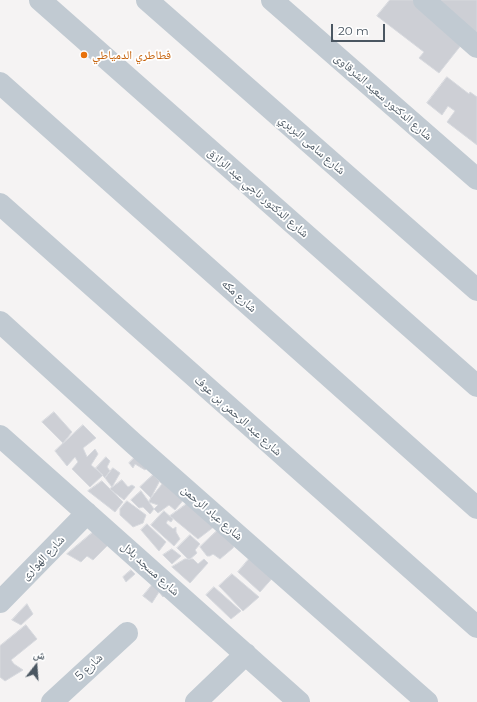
<!DOCTYPE html>
<html>
<head>
<meta charset="utf-8">
<style>
	body { margin:0 }
	#map { position:relative; width:477px; height:702px; overflow:hidden; background:#f5f3f3; font-family:Montserrat,"Noto Naskh Arabic",sans-serif }
	canvas { display:block }
	.north { position:absolute; left:16px; top:646px; width:40px; height:40px; -webkit-text-stroke:3px #fff; paint-order:stroke; rotate:17deg; font-size:11px; font-weight:700; line-height:16px; text-align:center; color:#4a5661 }
	.north::after { content:''; display:block; margin:auto; width:14px; height:18px; background:#4a5661; clip-path:polygon(50% 0,100% 100%,50% 72%,0 100%) }
	.scale { position:absolute; left:331px; top:24px; width:54px; height:18px; box-sizing:border-box; border:2px solid #4a5661; border-top:0; padding-left:5px; font-size:12px; line-height:14px; white-space:nowrap; color:#4a5661; -webkit-text-stroke:3px #fff; paint-order:stroke }
</style>
</head>
<body>
<div id="map">
<canvas width="477" height="702"></canvas>
<div class="north">ش</div>
<div class="scale">20 m</div>
</div>
<script>
const ctx = document.querySelector('canvas').getContext('2d');
ctx.lineJoin = 'round';
function fill(path, color) {
  ctx.fillStyle = color;
  ctx.fill(path, 'evenodd');
}
function stroke(path, color, width, dash) {
  ctx.strokeStyle = color;
  ctx.lineWidth = width;
  ctx.lineCap = dash ? 'butt' : 'round';
  ctx.setLineDash(dash || []);
  ctx.stroke(path);
}
function drawText(font, color, halo, rows, align = 'center') {
  ctx.font = font + ' Montserrat,"Noto Naskh Arabic",sans-serif';
  ctx.lineWidth = 3.5;
  ctx.setLineDash([]);
  ctx.textBaseline = 'middle';
  ctx.strokeStyle = halo;
  ctx.fillStyle = color;
  for (const [text, x, y, turn = 0] of rows) {
    ctx.save();
    ctx.translate(x, y);
    ctx.rotate((+turn || 0) * Math.PI / 180);
    ctx.textAlign = isNaN(turn) ? turn : align;
    if (halo) ctx.strokeText(text, 0, 0);
    ctx.fillText(text, 0, 0);
    ctx.restore();
  }
}
const building = new Path2D(`
	M390 0H416L462 44 439 73 419 58 424 52 377 16Z
	M437 0H477V45Z
	M447 77 469 94 470 92 477 97V145L447 122 455 111 448 106 442 115 427 103Z
	M54 412 72 432 63 443 42 422Z
	M83 425 96 438 83 448 87 457 95 449 98 454 91 465 103 475 90 487 72 469 78 462 75 457 67 466 55 451Z
	M139 453 147 468 145 470 135 464 133 468 129 463Z
	M106 457 110 461 107 467 110 471 105 478 96 468Z
	M113 468 120 473 112 487 105 478Z
	M153 475 162 484 151 498 140 487Z
	M162 477 185 498 175 510 169 505 158 513 154 509 158 505 149 502Z
	M122 480 128 487 132 485 135 487 124 500 110 489Z
	M102 481 123 502 115 512 88 491Z
	M141 491 154 509 150 514 143 507 139 508 131 500Z
	M127 501 146 515 143 523 133 527 120 515V509Z
	M188 503 215 526 198 539 170 516Z
	M164 511 173 519 171 522 168 520 166 523 173 529 176 527V532L180 539 174 546 151 525Z
	M147 524 166 542 159 551 141 530Z
	M221 527 237 540 233 548 220 559 213 554 210 556H207L200 547Z
	M98 528 112 541 93 560 87 556 81 562 67 554Z
	M190 535 200 544 195 550 197 553 189 560 177 548Z
	M172 549 181 556 172 564 163 555Z
	M254 553 276 574 260 592 238 572Z
	M185 559H193L198 564 204 559 208 563 190 583 172 567Z
	M131 570 135 574 126 582 123 577Z
	M232 574 259 597 243 611 219 586Z
	M157 579 170 590 163 597 159 592 152 603 143 596Z
	M214 587 241 611 231 619 206 595Z
	M27 604 33 614 21 625 12 620Z
	M26 625 37 639 11 660 14 664 23 670 5 681 0 677V646Z`);
const minor = new Path2D(`
	M40 0 477 386
	M147 0 477 290
	M272 0 477 179
	M424 0 477 47
	M0 83 477 508
	M0 204 477 627
	M0 322 133 443 427 702
	M0 436 299 702
	M0 602 87 513
	M52 702 127 633
	M196 702 246 654`);
const markers = [
	[84,55,4,"#e8710a"]
];
const foodNames = [
	["فطاطري الدمياطي",92,55]
];
const streetNames = [
	["شارع الدكتور سعيد الشرقاوى",383,97,41],
	["شارع سامى البربري",312,145,41],
	["شارع الدكتور ناجي عبد الرازق",258,193,41],
	["شارع مكه",239,296,42],
	["شارع عبد الرحمن بن عوف",238,416,42],
	["شارع عباد الرحمن",212,513,41],
	["شارع الهوارى",43,558,-46],
	["شارع مسجد بلال",150,569,42],
	["شارع 5",89,667,-43]
];
fill(building, '#cdcfd5');
stroke(building, '#d7d9de', 1);
stroke(minor, '#c1cad2', 22);
for (const [x, y, r, color] of markers) {
  const dot = new Path2D();
  dot.arc(x, y, r, 0, 2 * Math.PI);
  ctx.fillStyle = color;
  ctx.fill(dot);
  stroke(dot, '#fff', 1.5);
}
drawText('12px', '#c56008', '#fff', foodNames, 'left');
drawText('12px', '#4a5661', '#fff', streetNames);
</script>
</body>
</html>
